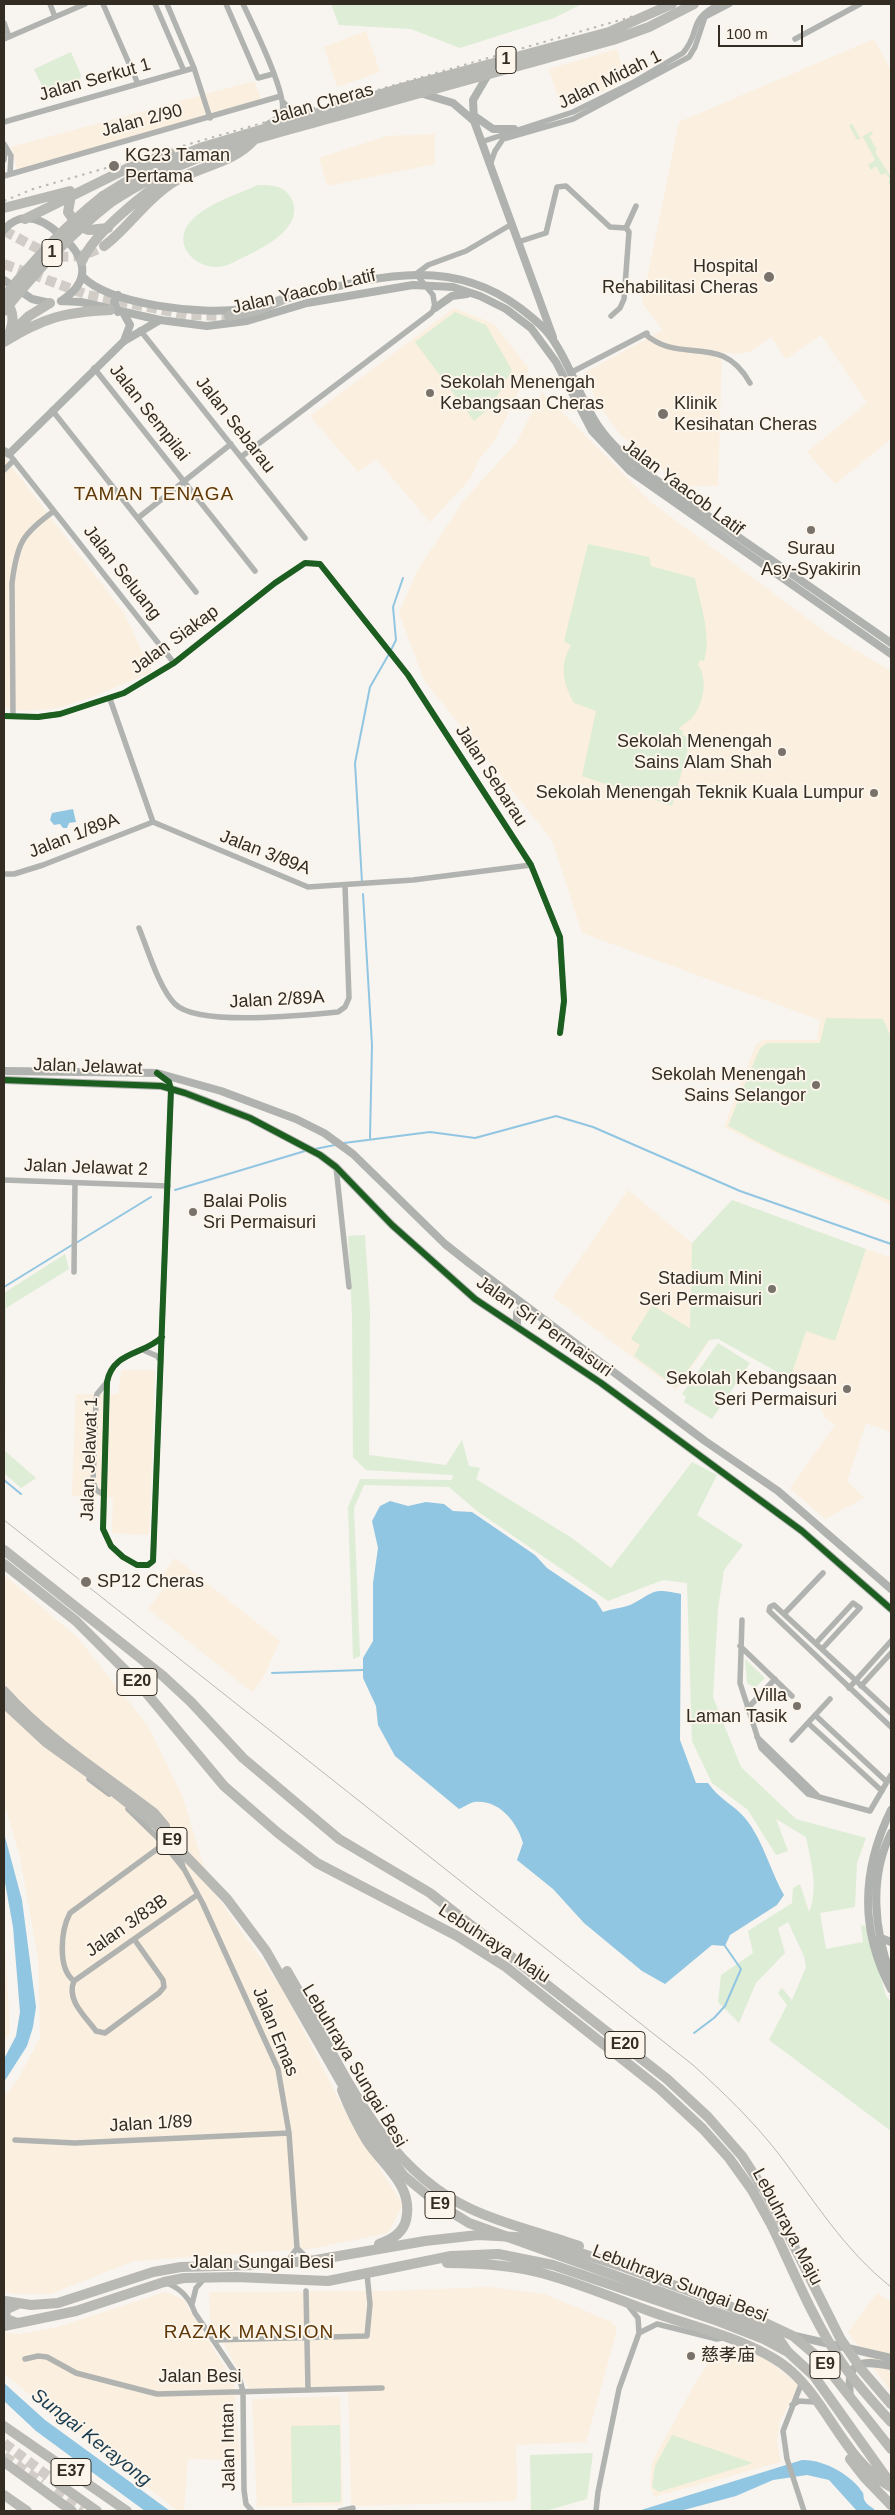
<!DOCTYPE html>
<html>
<head>
<meta charset="utf-8">
<style>
	body { margin:0 }
	#map { position:relative; width:895px; height:2515px; overflow:hidden; background:#f8f4ef; font-family:Helvetica,sans-serif }
	canvas { display:block }
	.frame { position:absolute; inset:0; border:5px solid #332c23; pointer-events:none }
	.scale { position:absolute; left:718px; top:25px; width:85px; height:22px; box-sizing:border-box; border:2px solid #332c23; border-top:0; padding-left:6px; font-size:15px; line-height:18px; white-space:nowrap; color:#332c23; -webkit-text-stroke:4px #fcf5eb; paint-order:stroke }
</style>
</head>
<body>
<div id="map">
<canvas width="895" height="2515"></canvas>
<div class="frame"></div>
<div class="scale">100 m</div>
</div>
<script>
const ctx = document.querySelector('canvas').getContext('2d');
ctx.lineJoin = 'round';
function fill(path, color) {
  ctx.fillStyle = color;
  ctx.fill(path, 'evenodd');
}
function stroke(path, color, width, dash) {
  ctx.strokeStyle = color;
  ctx.lineWidth = width;
  ctx.lineCap = dash ? 'butt' : 'round';
  ctx.setLineDash(dash || []);
  ctx.stroke(path);
}
function drawText(font, color, halo, rows, align = 'center') {
  ctx.font = font + ' Helvetica,"Noto Sans SC",sans-serif';
  ctx.lineWidth = 4;
  ctx.setLineDash([]);
  ctx.textBaseline = 'middle';
  ctx.strokeStyle = halo;
  ctx.fillStyle = color;
  for (const [text, x, y, turn = 0] of rows) {
    ctx.save();
    ctx.translate(x, y);
    ctx.rotate((+turn || 0) * Math.PI / 180);
    ctx.textAlign = isNaN(turn) ? turn : align;
    if (halo) ctx.strokeText(text, 0, 0);
    ctx.fillText(text, 0, 0);
    ctx.restore();
  }
}
const built = new Path2D(`
	M366 31 380 72 337 87 324 47Z
	M874 39 891 71V439L835 484 807 452 867 403 821 335 786 359 771 337 751 351 738 354 722 352 718 486H688L646 459 619 433 598 404 584 373 663 330 642 303 679 122Z
	M617 49 625 80 602 92 561 105 549 69Z
	M254 81 262 101 17 169 11 147Z
	M435 134V164L327 186 319 158 387 136Z
	M454 308 494 324 529 369 496 438 478 461 471 478 430 522 376 459 358 472 310 416Z
	M542 392 652 503 831 636 891 671V1205L775 1153 724 1127 756 1044 763 1040H817L820 1020 582 933 552 840 424 680 399 613 417 571 464 500 517 442Z
	M5 458 124 613 152 672 90 698 58 708 24 711 4 708Z
	M628 1190 692 1243 690 1328 710 1340 676 1390 553 1297Z
	M866 1249 891 1258V1432L866 1423 847 1481 864 1498 825 1519 790 1488 835 1425 825 1417 817 1400 790 1379 806 1330 835 1340Z
	M122 1370H155L149 1535 112 1533 113 1497 72 1496 76 1394H118Z
	M175 1558 280 1641 263 1678 252 1692 148 1609 167 1584 162 1576Z
	M4 1575 78 1638 148 1726 182 1795 210 1887 282 1988 351 2123 403 2205 388 2233 310 2249 134 2261 50 2294H13L4 2290V2097L18 2079 40 2038 38 1959 20 1857 4 1802Z
	M4 1921 10 2033 4 2042Z
	M488 2287 544 2294 612 2322 616 2327V2333L586 2442 516 2445 517 2497 514 2501 354 2506 351 2501 348 2387 249 2389 210 2319 209 2292 390 2291Z
	M165 2292 183 2299 234 2382 240 2460 188 2459 184 2511H178L4 2374V2333L21 2334 58 2327Z
	M877 2293 891 2302V2392L848 2332Z
	M721 2344 764 2357 799 2385 780 2421 777 2442 781 2462 654 2497 650 2483 652 2462 697 2380Z
	M340 2396 343 2505 257 2507 252 2399Z`);
const green = new Path2D(`
	M331 4H582L554 18 460 48 411 29 339 25Z
	M71 52 81 75 80 80 49 92 44 90 34 69Z
	M852 124 860 138 872 131 873 134 869 136 877 150 875 152 891 177V185L888 182 890 180 886 173 881 175 876 166 871 170 868 165 875 160 863 137 857 140 849 125Z
	M258 185C271 185 284 185 291 198 308 230 254 252 232 263 204 278 167 247 191 221 208 203 236 195 258 185Z
	M455 312 486 325 512 370 491 407 474 421 415 342Z
	M588 544 649 557 651 566 695 578C700 604 712 635 704 661L700 660 698 665C709 680 703 706 691 719 687 723 682 724 679 729L683 731 682 735 691 738 672 806 582 776 596 711 574 703C563 683 559 666 571 645L564 641Z
	M826 1018 883 1019 891 1037V1201L777 1152 728 1126 760 1048 767 1043H820Z
	M732 1200 866 1249 835 1341 806 1331 790 1379 718 1339 709 1340 676 1387 634 1356 640 1345 631 1339 652 1305 706 1338 690 1328 692 1243Z
	M365 1235 370 1312 369 1455 446 1465 462 1440 469 1466 480 1468 476 1479 572 1538 611 1568 692 1462 717 1475 697 1515 743 1545 724 1570 718 1609 713 1697 741 1767 796 1819 866 1838 857 1863 855 1907 820 1913 826 1949 863 1942 861 1925 867 1927 886 1996 891 2002V2131L769 2040 787 2005 778 1993 782 1988 792 2000 806 1967 804 1956 788 1922 778 1928 785 1953 756 1983 739 2023 718 2002 721 1975 753 1953 748 1931 792 1903 793 1888 800 1884 809 1912C819 1888 811 1862 806 1837L776 1819 788 1851 776 1855 748 1810 712 1783 692 1741 687 1583 663 1580 608 1601 477 1511 449 1487 364 1485 354 1508 360 1656 353 1659 348 1507 360 1479 452 1480 453 1475 366 1470 353 1457 352 1315 348 1236Z
	M65 1254 69 1269 6 1308 5 1451 36 1478 21 1488 4 1473V1293Z
	M718 1343 750 1363 712 1419 684 1402 686 1397 682 1394Z
	M745 1659 765 1678 755 1688 747 1683Z
	M340 2425 341 2502 292 2503 291 2426Z
	M672 2435 753 2463 659 2492 652 2487 655 2466Z
	M593 2453 587 2499 545 2511H527H531L530 2455Z`);
const water = new Path2D(`
	M73 809 76 822 69 823 67 828H63L60 824 54 825 50 820 52 813Z
	M390 1501 408 1506 426 1502 444 1504 453 1511 472 1512 535 1555 547 1568 596 1601 603 1612C611 1609 622 1608 630 1605 655 1593 650 1587 681 1594L680 1740 696 1783H708C719 1799 734 1805 745 1818 763 1840 770 1870 784 1895L777 1905 730 1935 725 1946 712 1945 665 1984 642 1971 584 1923 553 1889 517 1860 523 1843C517 1822 499 1799 474 1802 469 1803 464 1807 459 1809L395 1756 378 1725 376 1706 363 1678V1658L373 1641V1583L378 1548 372 1521 380 1506Z
	M4 1833 22 1900 36 2007 33 2027 27 2046 4 2082V2059L16 2036 20 2012 13 1927 4 1877Z
	M4 2383 45 2420 170 2511H145L36 2431 4 2401Z
	M802 2460C823 2459 852 2475 863 2493 864 2495 863 2498 865 2501 866 2504 873 2508 876 2511H857L829 2480 807 2475 773 2480 736 2496 680 2511H638Z`);
const stream = new Path2D(`
	M391 650 396 640 393 607 403 578
	M362 882 355 763 370 687 389 654
	M363 894 372 1045 370 1138
	M344 1143 430 1132 475 1138 556 1116 593 1127 740 1191 891 1244
	M315 1149 335 1145
	M175 1190 305 1151
	M76 1243 151 1197
	M4 1287 72 1245
	M4 1480 21 1494
	M272 1673 363 1670
	M694 2033 714 2018 725 2006 741 1969 725 1946`);
const highwayTunnel = new Path2D(`
	M4 231C42 249 61 270 104 246
	M4 264 88 295 187 315 229 316
	M4 2443 56 2482
	M4 2456 42 2483
	M54 2492 82 2511`);
const street = new Path2D(`
	M50 4 55 17
	M103 4 138 84
	M155 4 184 71
	M167 4 194 68 210 118
	M226 4 258 78 273 74
	M243 4C252 23 288 95 282 112 279 118 272 121 267 124
	M4 23 9 37
	M4 39 85 4
	M795 39 860 4
	M283 102 290 109 310 112
	M4 122 194 68
	M481 142 573 112 632 83 683 53C702 31 686 21 719 4
	M4 144 11 156 10 174
	M4 160 5 147
	M490 165 495 151 503 139 573 119 689 57 695 47 705 17 730 4
	M4 176 281 96
	M626 228 636 206
	M518 242 546 233 557 187 566 186 610 227 626 228 629 232 624 299 620 308 611 316
	M140 330 305 538
	M645 334C681 366 721 331 750 383
	M94 368 255 571
	M572 372 647 333
	M52 410 196 592
	M9 454 174 663
	M241 457 431 313 435 308 433 295 416 274 428 265 466 251 512 224
	M4 470 14 460
	M138 518 231 444
	M110 699 153 822 308 887 413 880 531 865
	M4 716 38 717 60 714 124 693 174 663 275 583 305 563 320 564 408 675 531 865 560 937 564 1001 560 1033
	M13 716 12 583C17 543 22 534 54 511
	M4 874H14L43 865 153 822
	M139 928C148 950 159 988 175 1004 198 1027 305 1015 338 1012L345 1007 349 998 345 885
	M336 1167 349 1287
	M4 1180 168 1186
	M74 1272 75 1183
	M162 1337C144 1355 113 1351 107 1382L103 1529 111 1546 123 1557 137 1565H148L153 1561 171 1089
	M143 1350 157 1356 161 1361
	M103 1494 96 1490 93 1482 96 1400 97 1394 107 1382
	M784 1614 823 1573
	M742 1620 740 1683 761 1748 808 1794 870 1811 891 1775
	M816 1643 853 1603 860 1608 822 1649
	M740 1646 792 1696
	M861 1686 891 1653
	M849 1688 891 1641
	M747 1709 775 1679
	M891 1713 774 1605 770 1607 769 1611 891 1727
	M815 1715 887 1782
	M808 1723 882 1791
	M757 1737 818 1796
	M792 1740 830 1699
	M89 1779 109 1794
	M128 1809 164 1844 184 1869 203 1904 278 2069 289 2133 297 2248 310 2261
	M164 1824 175 1836 183 1867
	M134 1939 163 1980 164 1987 159 1993 105 2033 96 2031C85 2016 66 2000 74 1981 57 1968 61 1930 70 1913L164 1844
	M74 1981 197 1895
	M15 2140 75 2143 289 2133
	M287 2262 297 2248
	M166 2283C181 2288 190 2299 195 2313L240 2380 243 2392 244 2490 246 2504 252 2511
	M306 2291 308 2390
	M192 2304 196 2288 205 2278
	M639 2333 657 2324 717 2339 722 2338
	M213 2340 367 2336 370 2304 367 2274
	M25 2359 38 2356 47 2357 76 2373 157 2394 382 2388
	M802 2382 783 2431 787 2459 804 2511
	M792 2405 799 2401 815 2402
	M340 2511 353 2508
	M596 2511 598 2492 619 2389 639 2333 638 2318 627 2304`);
const secondary = new Path2D(`
	M489 73 473 100 474 121 553 337
	M420 93 453 103 474 121
	M473 115 493 129H514
	M4 230C8 225 13 221 20 219 34 216 48 224 58 233 84 254 95 279 61 301
	M82 276C109 305 203 315 242 309
	M4 280 32 299 50 303
	M280 300C364 281 445 251 520 308 533 318 547 329 555 343 572 369 581 401 599 427 610 443 624 455 639 468L891 643
	M61 301 81 302 160 320 207 326 247 321 307 303 413 285 453 287 480 296 506 309 531 328 556 362 592 431 630 471 891 654
	M435 308 452 296 467 294
	M118 312 114 302 118 295
	M124 341 130 325 124 314
	M4 451 9 454 124 341 160 320
	M4 1071 157 1073 221 1091 296 1119 324 1133 353 1154 445 1244 469 1263 705 1441 778 1491 891 1589
	M4 1080 161 1086 185 1093 250 1118 320 1155 336 1167 392 1225 475 1299 601 1383 802 1531 891 1609
	M517 1326V1313L521 1309H529
	M891 1810C862 1869 859 1929 891 1989
	M891 1833C869 1877 874 1931 891 1975
	M881 1938 891 1942
	M795 2336 891 2358
	M850 2397C846 2360 860 2360 891 2366`);
const highway = new Path2D(`
	M71 195 68 212 78 226 89 230 108 228
	M103 196 145 170 203 147 405 87 609 32 672 4
	M110 203C180 155 262 137 342 115 432 89 522 65 613 40L649 27 694 4
	M4 208 70 191
	M25 219 126 169 170 153
	M104 246C128 228 144 202 169 185 195 166 232 165 254 140
	M82 261C94 233 142 195 168 178
	M4 301C15 310 14 322 9 334
	M229 316 258 310 284 299
	M13 331 29 316 50 303
	M4 342C43 318 64 312 110 310
	M4 1550 163 1676 191 1702 243 1758 339 1839 430 1893 667 2079 708 2117 742 2156 764 2190 786 2230
	M4 1564 76 1621 139 1684 224 1786 278 1833 317 1863 457 1936 506 1967 660 2089 703 2129 729 2158 752 2190 772 2226
	M299 1992C344 2072 382 2168 471 2209 505 2225 543 2233 579 2246
	M342 2090C349 2108 357 2125 367 2141 384 2167 414 2186 406 2220 403 2233 391 2240 379 2244
	M447 2263C480 2263 513 2265 545 2274 581 2284 616 2299 652 2312 693 2327 759 2342 791 2371 829 2405 845 2461 891 2487
	M661 2292 745 2323 779 2339 788 2352 814 2376 891 2484
	M5 2301 31 2305 58 2303 153 2272 181 2267 253 2265 310 2261 425 2241 478 2235 534 2238 624 2267 725 2304 793 2336 820 2359 891 2449
	M17 2323 6 2319 5 2310 18 2304
	M4 2326 76 2311 164 2282 184 2278 236 2277 328 2281 451 2256 498 2254 553 2265 718 2321 764 2339 788 2352
	M4 2426 127 2511
	M850 2459 864 2477 891 2505
	M4 2462 72 2511
	M56 2482 97 2511
	M4 2495 27 2511`);
const tram = new Path2D(`
	M4 1520 693 2065C723 2092 753 2121 778 2153 814 2200 844 2250 891 2287`);
const rail = new Path2D(`
	M4 201 33 189 676 4`);
const highwayBridge = new Path2D(`
	M4 297C35 259 65 226 103 196
	M4 311C36 271 69 235 110 203
	M4 1691C47 1739 103 1774 154 1813L165 1826
	M4 1703 47 1743 100 1781 156 1825 227 1899 266 1951 361 2117 403 2175 438 2204 469 2223 661 2292
	M287 1971 299 1992
	M772 2226C794 2272 813 2320 842 2363 856 2384 874 2403 891 2422
	M786 2230 840 2338 861 2369 891 2404`);
const cycleway = new Path2D(`
	M4 716 38 717 60 714 124 693 174 663 275 583 305 563 320 564 408 675 531 865 560 937 564 1001 560 1033
	M157 1073 169 1082 171 1089 153 1561 148 1565H137L123 1557 111 1546 103 1529 107 1382C113 1351 144 1355 162 1337
	M4 1080 161 1086 185 1093 250 1118 320 1155 336 1167 392 1225 475 1299 601 1383 802 1531 891 1609`);
const markers = [
	[114,166,6,"#78726a"],
	[769,277,6,"#78726a"],
	[430,393,5,"#78726a"],
	[663,414,6,"#78726a"],
	[811,530,5,"#78726a"],
	[782,752,5,"#78726a"],
	[874,793,5,"#78726a"],
	[816,1085,5,"#78726a"],
	[193,1212,5,"#78726a"],
	[772,1289,5,"#78726a"],
	[847,1389,5,"#78726a"],
	[86,1582,6,"#78726a"],
	[797,1706,5,"#78726a"],
	[691,2356,5,"#78726a"]
];
const shields = [
	[506,60,20],
	[52,253,20],
	[137,1682,40],
	[172,1841,30],
	[625,2045,40],
	[440,2205,30],
	[825,2365,30],
	[71,2472,40]
];
const shieldNames = [
	["1",506,60],
	["1",52,253],
	["E20",137,1682],
	["E9",172,1841],
	["E20",625,2045],
	["E9",440,2205],
	["E9",825,2365],
	["E37",71,2472]
];
const streetNames = [
	["Jalan Serkut 1",95,80,-16],
	["Jalan Midah 1",610,80,-26],
	["Jalan Cheras",322,104,-16],
	["Jalan 2/90",142,121,-15],
	["Jalan Yaacob Latif",304,292,-13],
	["Jalan Sempilai",149,413,52],
	["Jalan Sebarau",235,425,52],
	["Jalan Yaacob Latif",683,488,37],
	["Jalan Seluang",122,573,52],
	["Jalan Siakap",175,640,-36],
	["Jalan Sebarau",491,776,57],
	["Jalan 1/89A",74,836,-21],
	["Jalan 3/89A",265,853,21],
	["Jalan 2/89A",277,1000,-3],
	["Jalan Jelawat",88,1067,2],
	["Jalan Jelawat 2",86,1168,2],
	["Jalan Sri Permaisuri",544,1327,35],
	["Jalan Jelawat 1",90,1459,-88],
	["Jalan 3/83B",127,1926,-35],
	["Lebuhraya Maju",494,1944,33],
	["Jalan Emas",275,2032,68],
	["Lebuhraya Sungai Besi",354,2066,59],
	["Jalan 1/89",151,2124,-3],
	["Lebuhraya Maju",787,2227,62],
	["Jalan Sungai Besi",262,2263],
	["Lebuhraya Sungai Besi",680,2284,21],
	["Jalan Besi",200,2377],
	["Jalan Intan",229,2447,-91]
];
const poiNames = [
	["KG23 Taman",125,156,"left"],
	["Pertama",125,177,"left"],
	["Hospital",758,267],
	["Rehabilitasi Cheras",758,288],
	["Sekolah Menengah",440,383,"left"],
	["Kebangsaan Cheras",440,404,"left"],
	["Klinik",674,404,"left"],
	["Kesihatan Cheras",674,425,"left"],
	["Surau",811,549,"center"],
	["Asy-Syakirin",811,570,"center"],
	["Sekolah Menengah",772,742],
	["Sains Alam Shah",772,763],
	["Sekolah Menengah Teknik Kuala Lumpur",864,793],
	["Sekolah Menengah",806,1075],
	["Sains Selangor",806,1096],
	["Balai Polis",203,1202,"left"],
	["Sri Permaisuri",203,1223,"left"],
	["Stadium Mini",762,1279],
	["Seri Permaisuri",762,1300],
	["Sekolah Kebangsaan",837,1379],
	["Seri Permaisuri",837,1400],
	["SP12 Cheras",97,1582,"left"],
	["Villa",787,1696],
	["Laman Tasik",787,1717],
	["慈孝庙",701,2356,"left"]
];
const neighbourhoodNames = [
	["TAMAN TENAGA",154,495],
	["RAZAK MANSION",249,2333]
];
const waterNames = [
	["Sungai Kerayong",91,2438,38]
];
fill(built, '#fbefdf');
fill(green, '#deedd6');
fill(water, '#91c6e2');
stroke(stream, '#91c6e2', 2);
stroke(highwayTunnel, '#d1ccc6', 10, [10, 5]);
stroke(street, '#b0b3b0', 5.5);
stroke(secondary, '#afb2ae', 8);
stroke(highway, '#b8b8b5', 10);
stroke(tram, '#b8b8b4', 1);
stroke(rail, '#b8b8b4', 2, [2.5, 5]);
stroke(highwayBridge, '#b8b8b5', 10);
stroke(cycleway, '#1b5e20', 6);
for (const [x, y, r, color] of markers) {
  const dot = new Path2D();
  dot.arc(x, y, r, 0, 2 * Math.PI);
  ctx.fillStyle = color;
  ctx.fill(dot);
  stroke(dot, '#fcf5eb', 2);
}
for (const [x, y, w] of shields) {
  const box = new Path2D();
  box.roundRect(x - w / 2, y - 13.5, w, 27, 4);
  ctx.fillStyle = '#fcf5eb';
  ctx.fill(box);
  stroke(box, '#332c23', 1);
}
drawText('bold 16px', '#332c23', null, shieldNames);
drawText('18px', '#332c23', '#fcf5eb', streetNames);
drawText('18px', '#332c23', '#fcf5eb', poiNames, 'right');
ctx.letterSpacing = '1px';
drawText('19px', '#5f3808', '#fcf5eb', neighbourhoodNames);
ctx.letterSpacing = '0px';
drawText('italic 19px', '#1a3c4f', '#fcf5eb', waterNames);
</script>
</body>
</html>
